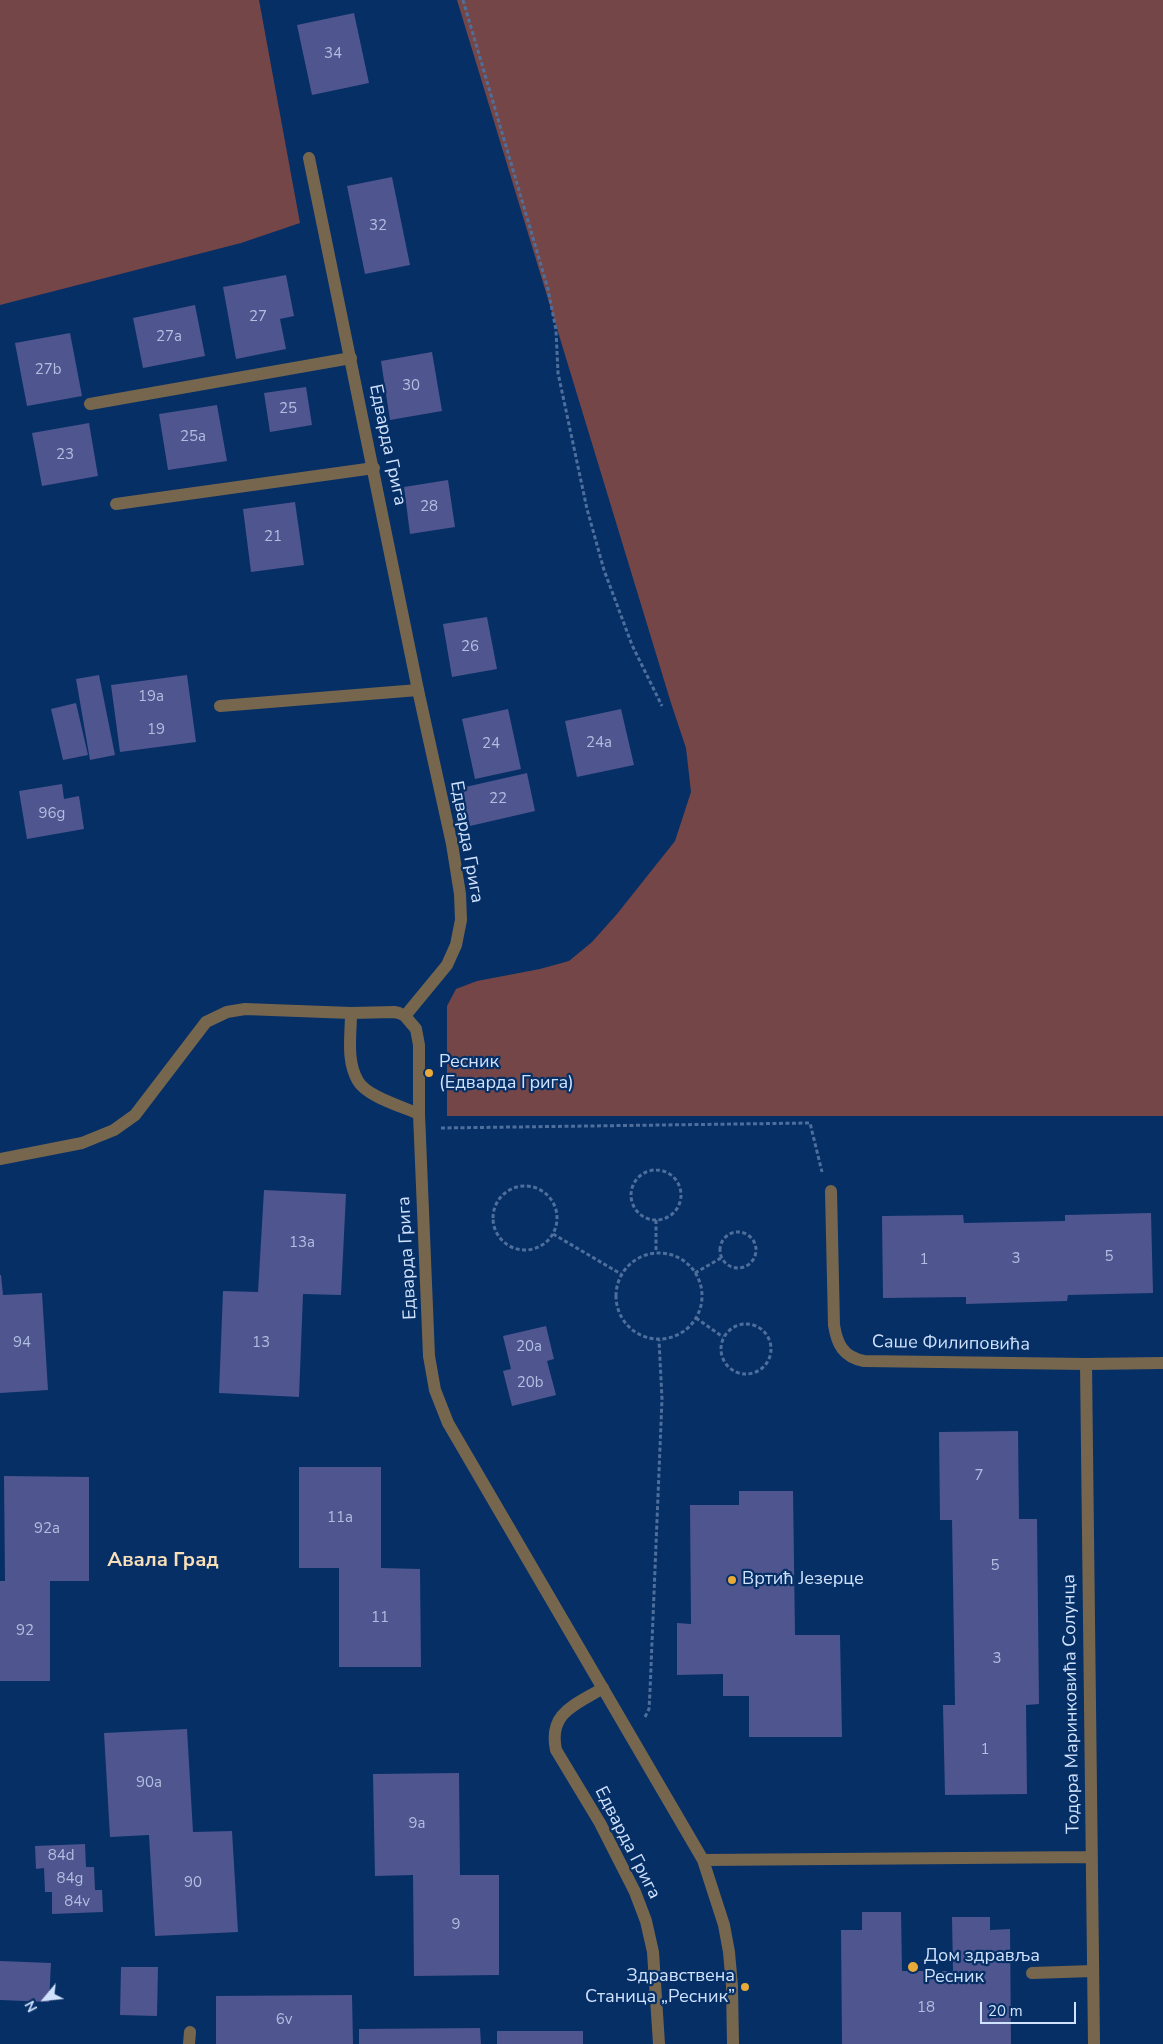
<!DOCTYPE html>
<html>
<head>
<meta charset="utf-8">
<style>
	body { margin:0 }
	#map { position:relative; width:1163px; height:2044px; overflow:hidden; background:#062f66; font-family:"Nunito Sans",sans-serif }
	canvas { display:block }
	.north { position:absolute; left:20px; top:1974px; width:50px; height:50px; -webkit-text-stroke:4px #062f66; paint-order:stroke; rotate:242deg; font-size:14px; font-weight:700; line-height:20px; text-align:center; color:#d0e2fd }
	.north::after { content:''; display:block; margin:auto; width:18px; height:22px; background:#d0e2fd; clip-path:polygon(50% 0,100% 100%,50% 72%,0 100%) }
	.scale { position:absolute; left:980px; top:2002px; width:96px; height:22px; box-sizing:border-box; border:2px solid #d0e2fd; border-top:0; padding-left:6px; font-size:15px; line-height:18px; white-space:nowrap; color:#d0e2fd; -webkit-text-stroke:4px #062f66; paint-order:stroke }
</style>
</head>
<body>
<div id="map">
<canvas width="1163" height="2044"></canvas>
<div class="north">N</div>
<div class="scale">20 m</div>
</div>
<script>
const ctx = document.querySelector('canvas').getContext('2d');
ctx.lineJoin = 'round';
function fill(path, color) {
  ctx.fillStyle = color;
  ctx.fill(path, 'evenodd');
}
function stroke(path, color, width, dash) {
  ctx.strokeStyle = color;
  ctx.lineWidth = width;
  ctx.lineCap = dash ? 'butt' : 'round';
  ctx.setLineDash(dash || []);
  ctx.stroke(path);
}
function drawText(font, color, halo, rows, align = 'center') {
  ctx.font = font + ' "Nunito Sans",sans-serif';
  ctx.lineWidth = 4.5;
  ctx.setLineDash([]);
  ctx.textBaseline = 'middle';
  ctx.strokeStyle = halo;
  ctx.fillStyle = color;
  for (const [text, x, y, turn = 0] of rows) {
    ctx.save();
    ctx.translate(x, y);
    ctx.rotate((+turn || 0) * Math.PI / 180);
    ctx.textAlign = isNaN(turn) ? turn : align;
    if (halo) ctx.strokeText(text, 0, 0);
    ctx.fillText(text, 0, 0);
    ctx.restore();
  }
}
const green = new Path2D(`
	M0 0H259L300 223 241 243 0 305Z
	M457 0H1163V1116H447V1006L456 989 477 981 540 969 569 961 592 942 617 914 675 841 691 792 686 748 671 703Z`);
const building = new Path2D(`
	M354 13 369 83 312 95 297 25Z
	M392 177 410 265 365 274 347 186Z
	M286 275 294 316 280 319 286 349 236 359 223 287Z
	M195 305 205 356 143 368 133 318Z
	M70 333 82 396 27 406 15 343Z
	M432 352 442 411 390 420 381 361Z
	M306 387 312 425 270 432 264 393Z
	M217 405 227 461 168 470 159 414Z
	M89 423 98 476 42 486 32 433Z
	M448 480 455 527 410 534 404 487Z
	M295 502 304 565 251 572 243 509Z
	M487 617 497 669 452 677 443 624Z
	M99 675 115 755 90 760 76 679Z
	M187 675 196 742 120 752 111 685Z
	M76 703 88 755 63 760 51 709Z
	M508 709 521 769 475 779 462 719Z
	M621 709 634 765 577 777 565 721Z
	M527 773 535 811 470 826 461 788Z
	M62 784 64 799 79 796 84 829 27 839 19 791Z
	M264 1190 346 1194 341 1295 303 1294 299 1397 219 1393 223 1291 258 1292Z
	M1151 1213 1153 1293 1068 1295 1067 1301 966 1304V1297L883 1298 882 1216 963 1215 964 1223 1065 1221V1215Z
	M0 1275H1L3 1295 42 1293 48 1390 0 1393Z
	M546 1326 554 1359 547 1361 556 1395 512 1406 503 1371 511 1369 503 1336Z
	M1018 1431 1019 1519H1037L1039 1704 1026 1705 1027 1794 945 1795 943 1705H955L952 1520H940L939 1432Z
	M299 1467H381V1568L420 1569 421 1667H339V1568H299Z
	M4 1476 89 1477V1581H50V1681H0V1581H5Z
	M739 1491H793L795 1635H840L842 1737H749V1696H723V1674L677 1675V1623L691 1624 690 1505H739Z
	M187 1729 193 1832 232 1831 238 1932 155 1936 149 1835 110 1837 104 1733Z
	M459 1773 460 1875H499V1975L414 1976 413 1875 375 1876 373 1774Z
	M85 1844 86 1867H94L95 1890H102L103 1912 52 1914V1892H45L44 1868 36 1869 35 1846Z
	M862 1912H901L902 1971H953L952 1917H990V1930L1010 1929 1011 2044H842L841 1930H862Z
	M0 1961 51 1963 49 2002 0 2000Z
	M121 1967H158L157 2016 120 2015Z
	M352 1995 353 2044H216V1996Z
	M480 2028 481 2044H359V2029Z
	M497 2031H583V2044H497Z`);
const path = new Path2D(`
	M463 0 548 289 556 330 558 373 587 509 604 570 632 645 662 706
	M441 1128 810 1123 822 1172
	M631 1195a25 25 0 1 1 50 0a25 25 0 1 1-50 0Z
	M493 1218a32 32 0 1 1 64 0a32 32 0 1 1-64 0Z
	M656 1220V1252
	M720 1250a18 18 0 1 1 36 0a18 18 0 1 1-36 0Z
	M553 1234 621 1274
	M616 1296a43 43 0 1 1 86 0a43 43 0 1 1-86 0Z
	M695 1273 721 1258
	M696 1318 723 1337
	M721 1349a25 25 0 1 1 50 0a25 25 0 1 1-50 0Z
	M645 1717 649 1709 650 1691 662 1399 659 1340`);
const service = new Path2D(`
	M90 404 351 358
	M116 504 374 468
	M220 706 418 690
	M351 1013C351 1035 346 1061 358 1081 366 1096 403 1107 419 1114
	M603 1688C576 1705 548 1712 556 1750L600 1823 635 1892 646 1921 653 1952 659 2044
	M1032 1973 1093 1971`);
const minor = new Path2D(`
	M309 158 418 690 452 844 460 894 461 920 456 945 447 965 405 1016
	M0 1159 82 1143 114 1130 135 1115 206 1022 227 1012 245 1009 351 1013 394 1012 399 1013 405 1016 416 1029 419 1045V1114L429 1356 435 1390 448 1423 703 1860 724 1925 729 1952 732 1986 733 2044
	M831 1191 834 1325C837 1344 843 1357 864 1361L1086 1364 1163 1363
	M1086 1364 1094 2044
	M703 1860 1092 1857
	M189 2044 190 2032`);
const markers = [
	[429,1073,5,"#e9aa38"],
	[732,1580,5,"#e9aa38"],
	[913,1967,6,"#e9aa38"],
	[745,1987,5,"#e9aa38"]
];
const numberNames = [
	["34",333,54],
	["32",378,226],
	["27",258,317],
	["27a",169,337],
	["27b",48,370],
	["30",411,386],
	["25",288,409],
	["25a",193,437],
	["23",65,455],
	["28",429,507],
	["21",273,537],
	["26",470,647],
	["19a",151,697],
	["19",156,730],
	["24a",599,743],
	["24",491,744],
	["22",498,799],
	["96g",52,814],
	["13a",302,1243],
	["5",1109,1257],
	["3",1016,1259],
	["1",924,1260],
	["94",22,1343],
	["13",261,1343],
	["20a",529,1347],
	["20b",530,1383],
	["7",979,1476],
	["11a",340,1518],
	["92a",47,1529],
	["5",995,1566],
	["11",380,1618],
	["92",25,1631],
	["3",997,1659],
	["1",985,1750],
	["90a",149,1783],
	["9a",417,1824],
	["84d",61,1856],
	["84g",70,1879],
	["90",193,1883],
	["84v",77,1902],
	["9",456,1925],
	["18",926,2008],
	["6v",284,2020]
];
const streetNames = [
	["Едварда Грига",387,445,78],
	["Едварда Грига",466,842,80],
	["Едварда Грига",408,1258,-93],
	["Саше Филиповића",951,1344,1],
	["Тодора Маринковића Солунца",1072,1704,-91],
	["Едварда Грига",627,1843,63]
];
const poiNames = [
	["Ресник",439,1063],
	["(Едварда Грига)",439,1084],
	["Вртић Језерце",742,1580],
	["Дом здравља",924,1957],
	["Ресник",924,1978],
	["Здравствена",735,1977,"right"],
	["Станица „Ресник”",735,1998,"right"]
];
const quarterNames = [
	["Авала Град",163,1561]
];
fill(green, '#754647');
fill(building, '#4f558e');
stroke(path, '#4e6f9c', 3, [4, 2.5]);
stroke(service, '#76664e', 12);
stroke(minor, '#76664e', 12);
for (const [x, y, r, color] of markers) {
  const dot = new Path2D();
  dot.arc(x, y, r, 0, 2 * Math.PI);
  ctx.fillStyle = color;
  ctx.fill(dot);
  stroke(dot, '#062f66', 2);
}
drawText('15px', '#b0bfe1', null, numberNames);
drawText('18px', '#d0e2fd', '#062f66', streetNames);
drawText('18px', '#d0e2fd', '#062f66', poiNames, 'left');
drawText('bold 20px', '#f9dfb7', '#062f66', quarterNames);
</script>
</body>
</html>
